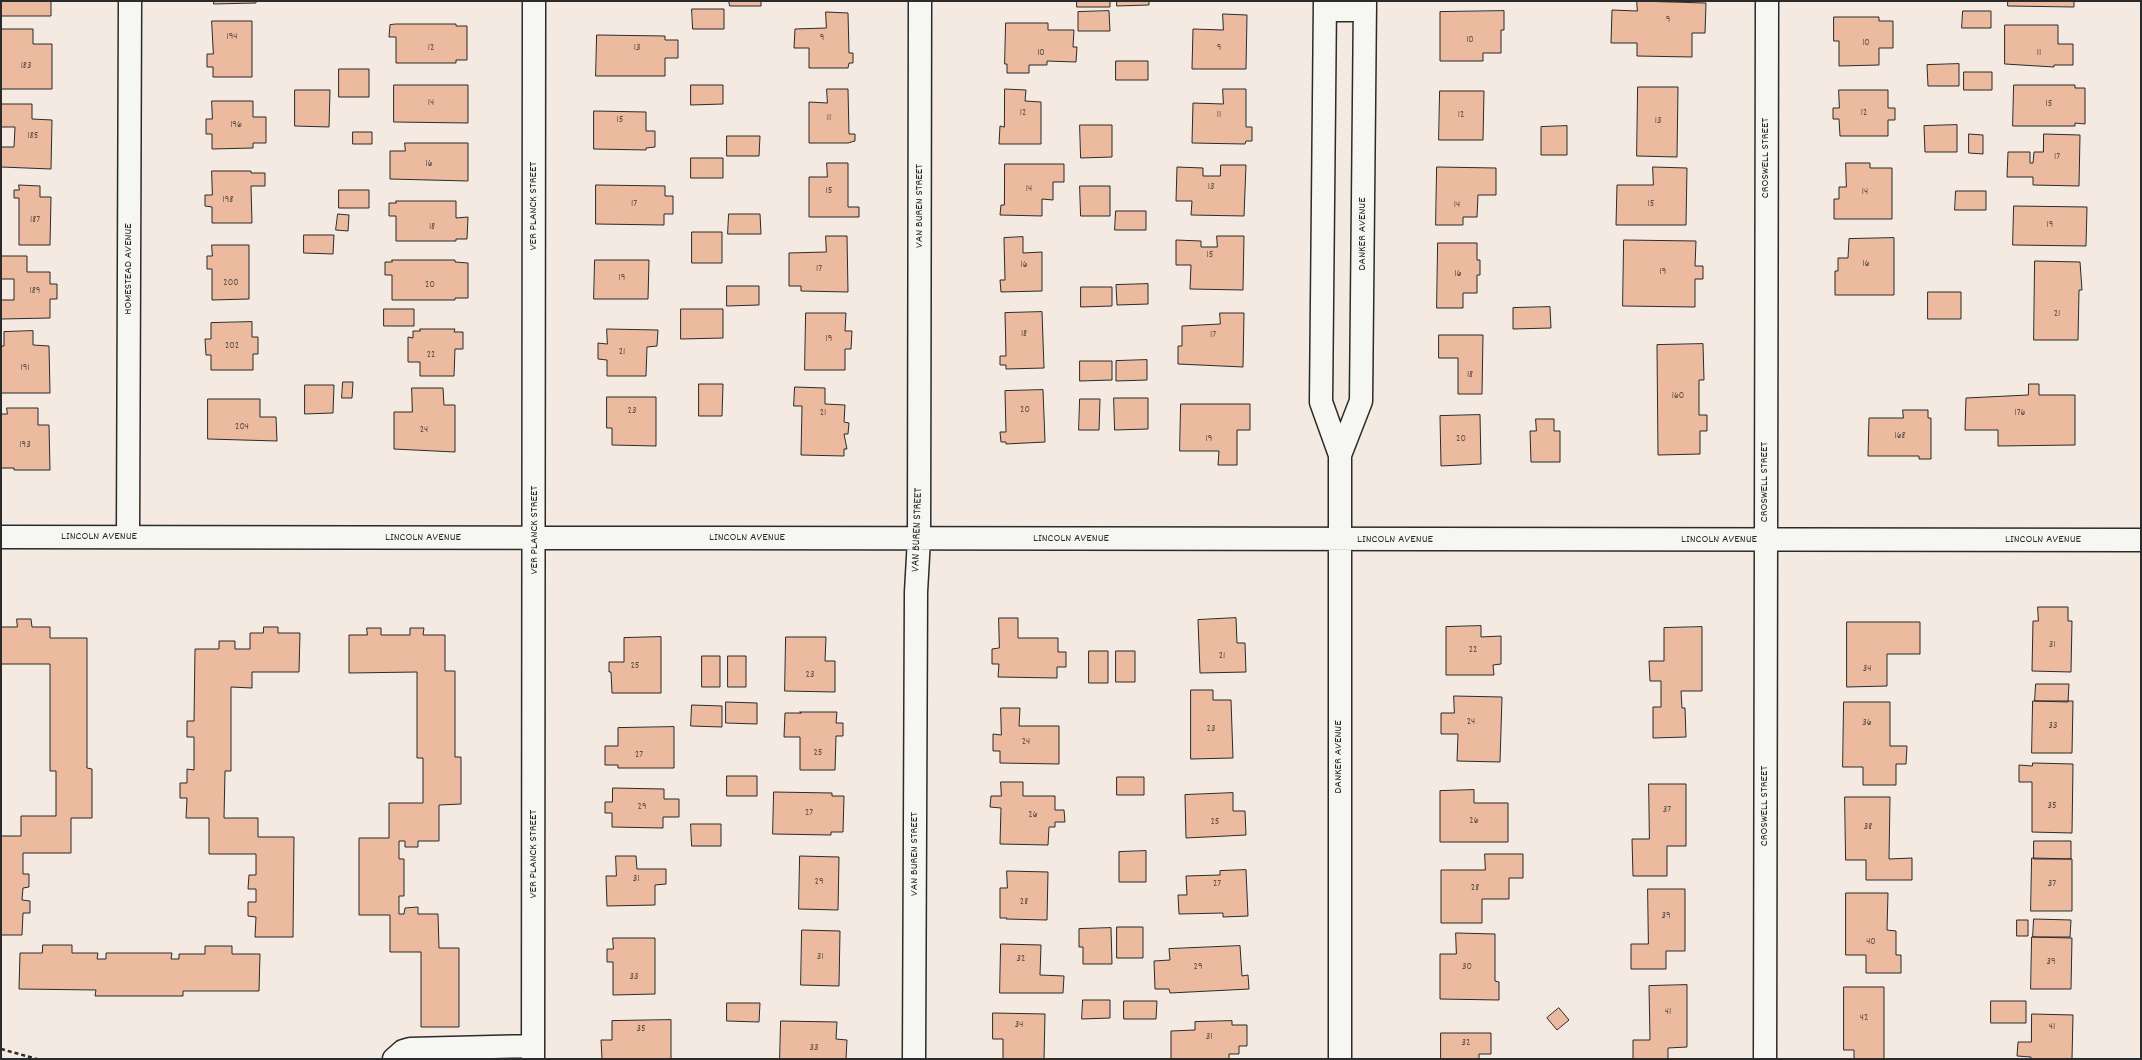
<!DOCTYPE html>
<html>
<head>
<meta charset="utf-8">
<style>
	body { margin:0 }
	#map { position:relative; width:2142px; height:1060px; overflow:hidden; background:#f4eae1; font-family:Dekko,sans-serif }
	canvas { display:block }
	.frame { position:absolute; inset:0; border:2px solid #2b2b2b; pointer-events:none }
</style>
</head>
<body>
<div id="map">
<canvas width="2142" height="1060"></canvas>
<div class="frame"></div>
</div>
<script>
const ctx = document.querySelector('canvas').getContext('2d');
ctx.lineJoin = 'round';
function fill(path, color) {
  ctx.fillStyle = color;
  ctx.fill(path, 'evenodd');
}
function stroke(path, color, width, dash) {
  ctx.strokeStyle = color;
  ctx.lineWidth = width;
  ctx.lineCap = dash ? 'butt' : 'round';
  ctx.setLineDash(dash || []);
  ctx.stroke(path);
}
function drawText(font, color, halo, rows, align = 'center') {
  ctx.font = font + ' Dekko,sans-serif';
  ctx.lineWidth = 4;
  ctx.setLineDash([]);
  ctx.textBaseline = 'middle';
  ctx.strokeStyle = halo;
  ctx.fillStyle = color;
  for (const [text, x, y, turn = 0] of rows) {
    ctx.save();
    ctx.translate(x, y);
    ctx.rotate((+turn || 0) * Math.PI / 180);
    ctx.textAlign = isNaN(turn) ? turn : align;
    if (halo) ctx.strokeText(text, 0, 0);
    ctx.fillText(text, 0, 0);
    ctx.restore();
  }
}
const building = new Path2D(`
	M1 1H51V16H1Z
	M214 1H256V3L214 4Z
	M729 1H761V6H730Z
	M1077 1H1110V7H1077Z
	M1117 1H1149V5L1117 6Z
	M1637 1 1706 3 1705 33H1692V57L1637 56V43H1611L1612 10 1637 11Z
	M2008 1H2074V7L2008 6Z
	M692 9H724V29H693Z
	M1109 11 1110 31H1078V12Z
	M1504 11V30H1501V53H1483V61H1440V12Z
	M1963 11H1991V28H1962Z
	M826 12 848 13 849 53H853V63H849L848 68H809V48H794L795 29 826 28Z
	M1223 14 1247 15 1246 69H1192L1193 29 1223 30Z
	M1834 17H1879V21H1893V48H1879V65L1839 66V41H1834Z
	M212 21H252V77H213V67H207V54H213Z
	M1006 23H1048V30H1074L1073 47H1077L1076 62 1047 61V65H1029V73H1007V64H1005Z
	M396 24H456V26H467V60H456V63H396V37H389L390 25Z
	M2005 25H2058V44H2073V65H2054V67L2005 64Z
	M1 29H33V44H52V89H1Z
	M597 35 665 36V40H678V58H665V76H596Z
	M1116 61H1148V80H1116Z
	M1959 64V86H1928L1927 65Z
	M339 69H369V97H339Z
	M1964 72H1992V90H1964Z
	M394 85H468V123L394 122Z
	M691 85H723V104L691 105Z
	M2014 85H2075V88H2085V124L2075 123V126H2013Z
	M1638 87H1678L1677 157 1637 156Z
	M827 89H848L849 134H855V141L848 143H809V102L827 103Z
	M1005 89 1026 90 1025 101 1041 102V144H999L1000 126 1004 127Z
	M1223 89H1246V127H1252V141H1246L1245 144 1192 143 1193 103 1223 104Z
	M295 90H330L329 127 295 126Z
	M1839 90H1888V108H1895V120H1888V136H1840L1839 119H1833V108H1839Z
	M1440 91H1484L1483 140H1439Z
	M212 101H253V117H266V143H253V148L212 149V134H206V119H212Z
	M1 104H32V119L52 120 51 169 1 167V147H14L15 127H1Z
	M594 111 646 112V131H655V147L646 148V150L594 149Z
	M1080 125H1112V157L1081 158Z
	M1957 125V152H1925L1924 126Z
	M1567 126V155H1541V127Z
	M353 132H372V144H353Z
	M1969 134 1983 135V154L1969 153Z
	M2044 134 2080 135 2079 186 2033 185V177H2007L2008 152H2030V163H2033L2034 152H2043Z
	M727 136H760L759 156H727Z
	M405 143H468V181L390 179V151H405Z
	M691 158H723V178H691Z
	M827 163H848V207H859V217H809V177H827Z
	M1846 163H1870V168H1892V219H1834V199H1839V187H1846Z
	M1005 164H1064V182H1053V200L1042 199V216L1000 215 1001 205H1004Z
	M1221 165H1246L1244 216 1191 215 1192 201H1176L1177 167 1203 168V176H1220Z
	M1437 167 1496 168V195H1478L1477 217H1463V225H1436Z
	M1653 167 1687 168 1686 225H1616L1617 185H1653Z
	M212 171H251V173H265V186H251L252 223H212V207L205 206V195H212Z
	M19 185 40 186V197H51L50 245H19V198H14V190H19Z
	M596 185 665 186V196H673V214H664V225L596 224Z
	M1080 186H1110V216H1081Z
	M339 190H369V208H339Z
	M1956 191H1986V210H1955Z
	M396 201H456V218L468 217 467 239H456V241H396V216H389V203H396Z
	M2014 206 2087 207 2086 246 2013 245Z
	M1116 211H1146V230H1115Z
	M338 214 349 215 348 231 336 230Z
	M729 214H760L761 234H728Z
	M692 232H722V263H692Z
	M304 235H334L333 254 304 253Z
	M826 236H847L848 292 801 291V286H789V253L826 252Z
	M1217 236H1244L1243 290 1190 289 1191 265H1176V240L1201 241V247H1217Z
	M1023 237V253L1042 252V291L1001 292 1000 280H1005L1004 238Z
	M1894 238V295H1835V271H1838V258H1848L1849 239Z
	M1624 240 1696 241 1695 266H1703V279H1695V307L1623 306Z
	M1438 243H1477V260H1480V275H1477V293H1463V308H1437Z
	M212 245H249V299L212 300V269H207V256H212Z
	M1 256H27V272H50V284H57V299H50V318L1 319V300H14V279H1Z
	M392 260H455V262L468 263V298H455V300H392V275H385V262H392Z
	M595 260H649L648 299H594Z
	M2035 261 2080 262 2082 290H2079L2078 340H2034Z
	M1148 284V304L1117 305 1116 285Z
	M727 286H759V305L727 306Z
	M1081 287H1112V306L1081 307Z
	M1928 292H1961V319H1928Z
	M1550 307 1551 328 1513 329V308Z
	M384 309H414V326H384Z
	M681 309H723V338L681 339Z
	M1042 312 1044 368 1006 369V365H1000V356H1006L1005 313Z
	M806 313H846L845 331H852L851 349H845V370H805Z
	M1220 313H1244L1243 367 1178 364V346H1182V326L1220 324Z
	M252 322V337H258V354H253V370H211V355H206L205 339H211V323Z
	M420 329H455L454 332H463V349H455L454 376H420V362H408V337L413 338V331H420Z
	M607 329 658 330 657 346 647 347 646 376H607V360L598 359V343L607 344Z
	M33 331V345L49 346 50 393H1V346H4V332Z
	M1439 335H1483L1482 394H1458V358H1439Z
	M1703 344 1704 380H1699V415H1707V431H1700V454L1658 455 1657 345Z
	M1147 360V380L1116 381V361Z
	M1080 361H1112V380L1080 381Z
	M343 382H353L352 398H342Z
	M699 384H723L722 416H699Z
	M2029 384H2039V395H2075V445L1998 446V430H1965L1966 398 2028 395Z
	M305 385H334L333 413 305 414Z
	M795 387 825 388V404L845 405 844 422 849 423 848 434H844L847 449H844V456L801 455 802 406H794Z
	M412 388H443L444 405H455V452L394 449V412H412Z
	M1043 390 1045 442 1006 444V442H1001L1000 432H1006L1005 391Z
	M607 397H656V446L612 445V428H607Z
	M1114 398H1148V429L1115 430Z
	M208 399H260V417H276L277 441 208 439Z
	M1080 399H1100L1099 430H1079Z
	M1181 404H1250V430H1237V465H1218L1219 451H1180Z
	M7 408H38V425H49L50 470H14V468H1V414H7Z
	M1903 410H1928V418H1931V459H1919V456H1868L1869 418H1903Z
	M1480 415 1481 464 1441 466 1440 416Z
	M1536 419H1554V431H1560V462H1531L1530 431H1536Z
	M2038 607H2068V621H2072L2071 672 2032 671 2033 621H2038Z
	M999 618H1018V638H1058V652H1066V667H1057V678L998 677 999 664H992V649L999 648Z
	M1236 618 1237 643H1245L1246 672 1200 673 1198 620Z
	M17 619H31L32 627H50V638H87V768L92 769V818H71V853H23V874H29V887L23 888 22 900 30 901V913H23L22 935H1V836H21V816H56V771H50V664H1V627H17Z
	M1847 622H1920V654H1887V686L1847 687Z
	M1481 626V637L1501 636V664L1493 665 1494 675H1446V627Z
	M264 627H278V633H300L299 672H252V688L231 687V771H225L224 818H258V837H294L293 937H255L256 917 248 916V902H256V889H248L249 875H256V854H209V818H186L187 798H180V783H187V769L194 770V737H187V721H194L195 649H219V641H235V649H250V633H263Z
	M1702 627V691H1681L1682 708H1685L1686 737 1653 738V707H1661V681H1650L1649 661H1664V628Z
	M367 628H381V635H410V628H424L423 635H445V671H455V757H461V804L439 805V841H418V847H405V841H399V859H404V896H399V914H404L405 908 418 907V914H438L439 948H459V1027H421V952H390V915H359V838H389V803H423V758H417V672L349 673V635H367Z
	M661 637V693H612L611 672H609V662H624V638Z
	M786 637H826L825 661H835V692L785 691Z
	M1089 651H1108V683H1089Z
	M1116 651H1135V682H1116Z
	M702 656H720V687H702Z
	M728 656H746V687H728Z
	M2036 684H2069L2068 702 2035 701Z
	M1191 690H1213V700H1231L1233 758 1191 759Z
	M1454 696 1502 697 1500 762 1457 761 1458 734H1441V713H1454Z
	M2033 701H2073L2072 753H2032Z
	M726 702 757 703V724L726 723Z
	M1844 702H1890V746H1907L1906 764H1896V785H1863V767H1843Z
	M692 705 722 706V727L691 726Z
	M1001 708H1020L1019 726H1059V764L1000 763V751H993V734L1001 735Z
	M800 712H837L836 723H843V736H836L835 770H800V737H784L785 713H801Z
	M674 727V768H618V765H605V746H618V728Z
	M2033 763 2073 764 2072 833 2032 832V782H2019V765L2032 766Z
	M727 776H757V796H727Z
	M1117 777H1144V795H1117Z
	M1001 782H1023V796H1055V810H1064L1065 822H1055V827H1049L1048 845 1000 844 1001 808 990 807 991 796H1001Z
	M1649 784H1686V846H1667V876H1633L1632 839H1649Z
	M613 788 664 789V799H679V817H663V828L612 827V813H605V802H612Z
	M1474 790V803H1508V842H1440V791Z
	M774 792 832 793V796H844L843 832H831V835L773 834Z
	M1233 793V811H1245L1246 835 1186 838 1185 795Z
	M1845 797H1890L1889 859 1912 858V880H1866V860H1846Z
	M691 824H721V846H692Z
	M2034 841H2071V859H2034Z
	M1146 851V882H1119V852Z
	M1485 854H1523V878H1509V899H1482V923H1441V870H1485Z
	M616 856H636L637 869H666V884L655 885V905L607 906 606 876H616Z
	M800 856 839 857 838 910 799 909Z
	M2032 858 2072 859V911H2031Z
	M1246 870 1248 916 1223 917V913L1179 914 1178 895H1187L1186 876 1220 875V871Z
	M1007 871 1048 872 1047 920 1006 919 1007 918H1000V888H1007Z
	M1648 889H1685V951H1666V969H1631V944H1648Z
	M1846 893H1888L1887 930 1896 931V955H1901V973H1866V955H1846Z
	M2034 919 2071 920 2070 937H2033Z
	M2017 920H2028V936H2017Z
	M1117 927H1143V958H1117Z
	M1111 928 1112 964H1083V947H1079V929Z
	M802 930 840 931 839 986 801 985Z
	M1456 933 1495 934V981L1499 982V1000L1440 999V954H1456Z
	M2032 937 2072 938 2071 989H2031Z
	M613 938H655V994L613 995V962H607V949H613Z
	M1001 944 1041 945 1040 975 1064 976 1063 993H1000Z
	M43 945H72V953H98L97 959H106V953H172L171 959H179V954H205V946H232V954H260L259 991H183V996H95L96 990 19 989 20 953H42Z
	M1240 946 1242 976 1248 975 1249 989 1170 993 1169 989H1155L1154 961 1170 960 1169 949Z
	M1687 985V1047L1668 1048V1059H1633V1040H1650L1649 986Z
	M1844 987H1884V1059H1854V1050H1844Z
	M1083 1000H1110V1018L1082 1019Z
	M1124 1001H1157L1156 1019H1124Z
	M1991 1001H2026V1023H1991Z
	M727 1003H760L759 1022 727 1021Z
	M1559 1008 1569 1020 1557 1030 1547 1018Z
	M993 1013 1045 1014 1044 1059H1003V1039H993Z
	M2032 1014 2073 1015 2072 1059H2031V1057L2017 1056 2018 1042H2031Z
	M671 1020V1059H602L601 1040H612V1021Z
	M781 1021 837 1022 836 1039 847 1040 846 1059H780Z
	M1232 1021V1025H1247V1046H1239V1054H1229V1059H1171V1031L1195 1030V1022Z
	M1441 1033H1491V1054H1479V1059H1441Z`);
const path = new Path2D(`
	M1 1049 37 1059`);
const minor = new Path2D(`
	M1325 1 1321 402 1340 455
	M1325 10H1365
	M1 537 2141 540
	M128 537 130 1
	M394 1059 403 1051 410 1049 533 1046
	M533 1059 534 1
	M914 1059 916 592 919 539 920 1
	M1340 1059V455L1361 401 1365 1
	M1765 1059 1767 1`);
const numberNames = [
	["9",1668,21],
	["194",232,38],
	["9",822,39],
	["10",1470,41],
	["10",1866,44],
	["12",431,49],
	["13",637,49],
	["9",1219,49],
	["10",1041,54],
	["11",2039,54],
	["183",26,67],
	["14",431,104],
	["15",2049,105],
	["12",1023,114],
	["12",1864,114],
	["11",1219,116],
	["12",1461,116],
	["11",829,119],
	["15",620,121],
	["13",1658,122],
	["196",236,126],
	["185",33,137],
	["17",2057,158],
	["16",429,165],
	["13",1211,188],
	["14",1029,190],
	["15",829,192],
	["14",1865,193],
	["198",228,201],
	["17",634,205],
	["15",1651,205],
	["14",1457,206],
	["187",35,221],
	["19",2050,226],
	["18",432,228],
	["15",1210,256],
	["16",1866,265],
	["16",1024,266],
	["17",819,270],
	["19",1663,273],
	["16",1458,275],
	["19",622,279],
	["200",231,284],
	["20",430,286],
	["189",35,292],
	["21",2057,315],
	["18",1024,335],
	["17",1213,336],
	["19",829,340],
	["202",232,347],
	["21",622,353],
	["22",431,356],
	["191",25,369],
	["18",1470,376],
	["160",1678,397],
	["20",1025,411],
	["23",632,412],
	["21",823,414],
	["176",2020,414],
	["204",242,428],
	["24",424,431],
	["168",1900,437],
	["19",1209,440],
	["20",1461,440],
	["193",25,446],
	["31",2052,646],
	["22",1473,651],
	["21",1222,657],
	["25",635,667],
	["34",1867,670],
	["23",810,676],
	["24",1471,723],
	["36",1867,724],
	["33",2053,727],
	["23",1211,730],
	["24",1026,743],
	["25",818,754],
	["27",639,756],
	["35",2052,807],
	["29",642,808],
	["37",1667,811],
	["27",809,814],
	["26",1033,816],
	["26",1474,822],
	["25",1215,823],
	["38",1868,828],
	["31",636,880],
	["29",819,883],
	["27",1217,885],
	["37",2052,885],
	["28",1475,889],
	["28",1024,903],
	["39",1666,917],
	["40",1871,943],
	["31",820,958],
	["32",1021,960],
	["39",2051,963],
	["29",1198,968],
	["30",1467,968],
	["33",634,978],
	["41",1668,1013],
	["42",1864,1019],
	["34",1019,1026],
	["41",2052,1028],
	["35",641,1030],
	["31",1209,1038],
	["32",1466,1044],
	["33",814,1049]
];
const streetNames = [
	["CROSWELL STREET",1766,158,-90],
	["VER PLANCK STREET",534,206,-90],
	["VAN BUREN STREET",920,206,-90],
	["DANKER AVENUE",1363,234,-90],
	["HOMESTEAD AVENUE",129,269,-90],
	["CROSWELL STREET",1765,482,-90],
	["VER PLANCK STREET",535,530,-90],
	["VAN BUREN STREET",918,530,-88],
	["LINCOLN AVENUE",99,537],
	["LINCOLN AVENUE",423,538],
	["LINCOLN AVENUE",747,538],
	["LINCOLN AVENUE",1071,539],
	["LINCOLN AVENUE",1395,540],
	["LINCOLN AVENUE",1719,540],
	["LINCOLN AVENUE",2043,540],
	["DANKER AVENUE",1339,757,-90],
	["CROSWELL STREET",1765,806,-90],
	["VER PLANCK STREET",534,854,-90],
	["VAN BUREN STREET",915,854,-90]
];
fill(building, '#ecba9e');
stroke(building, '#2b2b2b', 1);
stroke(minor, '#2b2b2b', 25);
stroke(path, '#2b2b2b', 2.5, [4, 3]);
stroke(minor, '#f6f6f2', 22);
drawText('10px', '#5b4f48', null, numberNames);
drawText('12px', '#2b2b2b', '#f6f6f2', streetNames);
</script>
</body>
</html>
